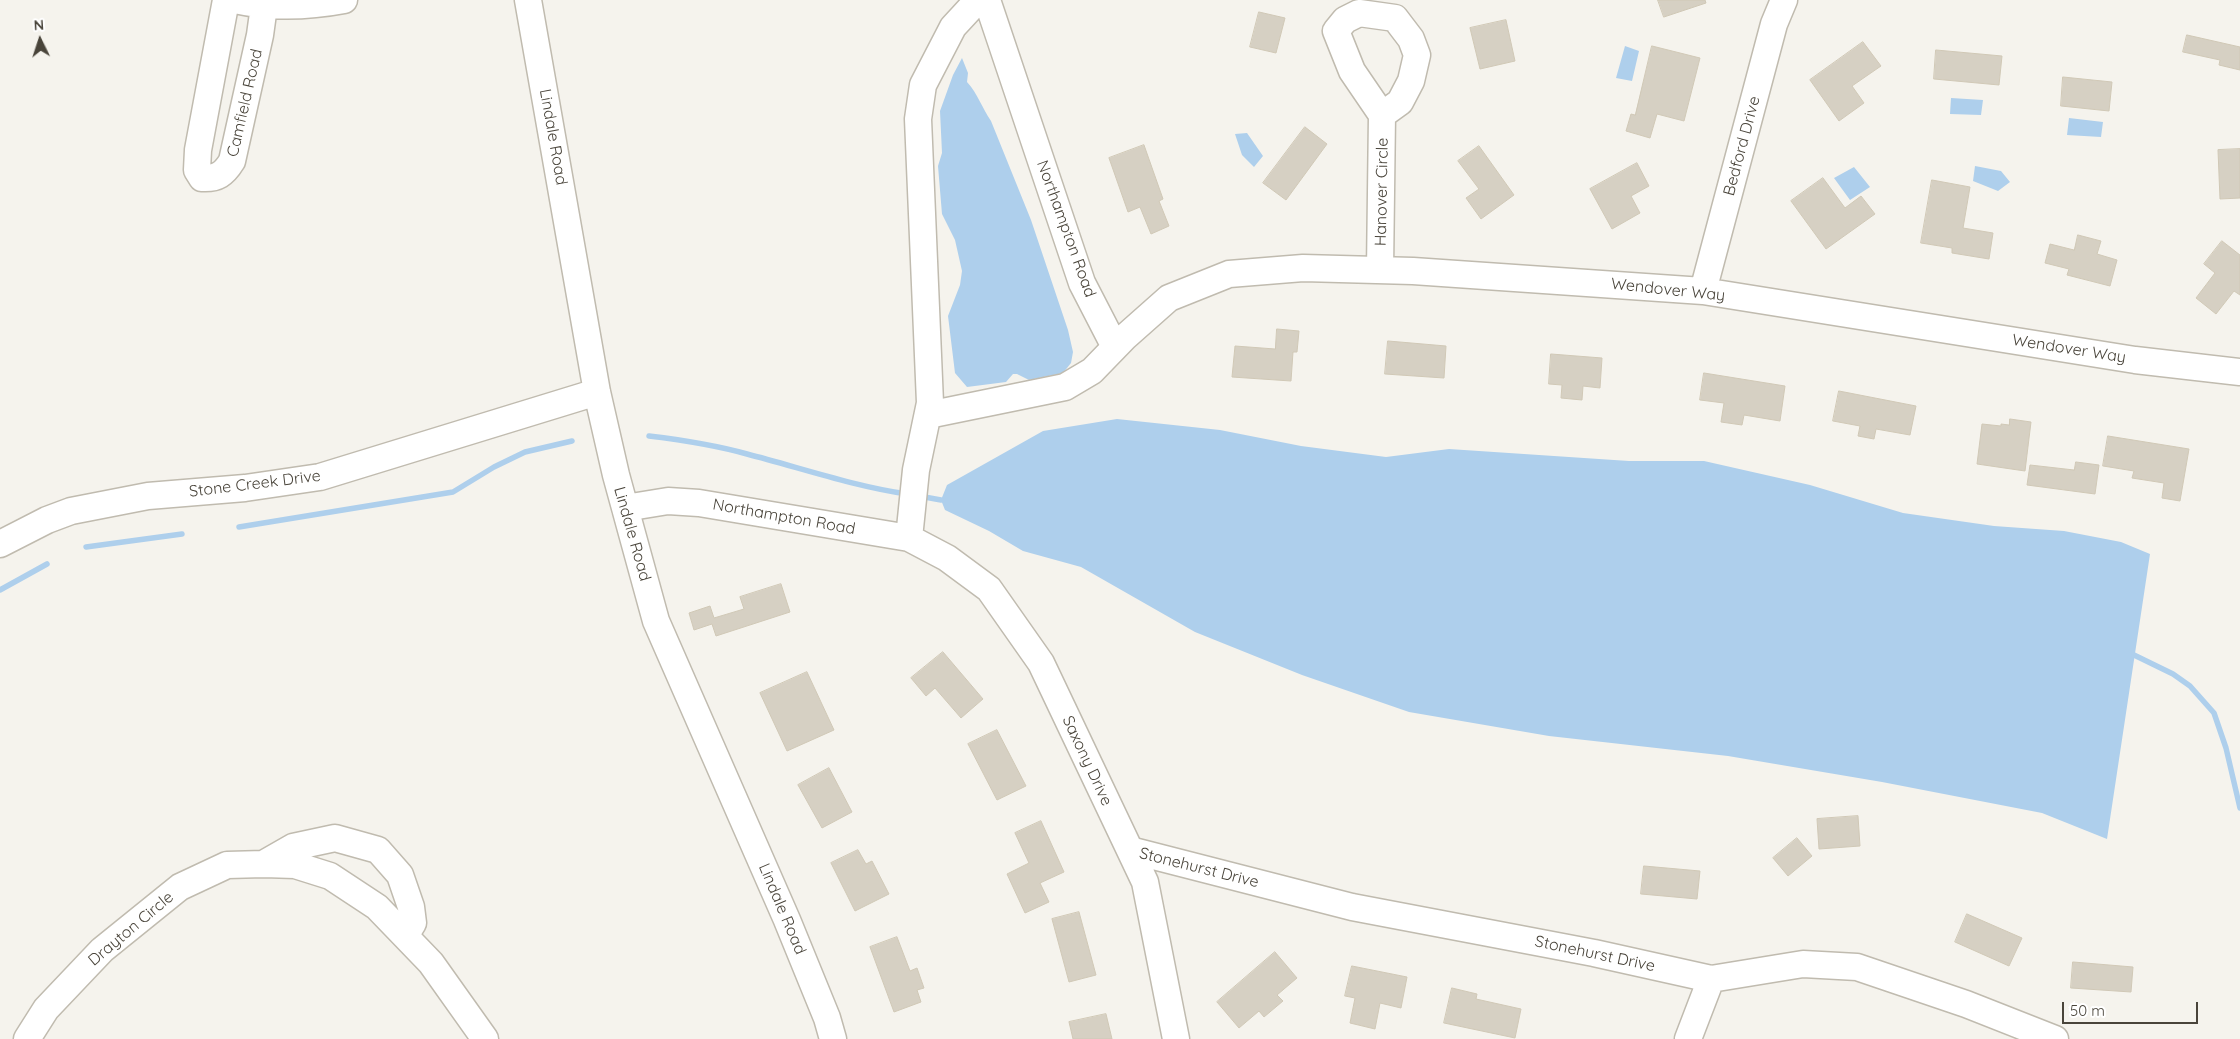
<!DOCTYPE html>
<html>
<head>
<meta charset="utf-8">
<style>
	body { margin:0 }
	#map { position:relative; width:2240px; height:1039px; overflow:hidden; background:#f5f3ed; font-family:Quicksand,sans-serif }
	canvas { display:block }
	.north { position:absolute; left:15px; top:15px; width:50px; height:50px; -webkit-text-stroke:4px #fff; paint-order:stroke; rotate:356deg; font-size:14px; font-weight:700; line-height:20px; text-align:center; color:#49443a }
	.north::after { content:''; display:block; margin:auto; width:18px; height:22px; background:#49443a; clip-path:polygon(50% 0,100% 100%,50% 72%,0 100%) }
	.scale { position:absolute; left:2062px; top:1002px; width:136px; height:22px; box-sizing:border-box; border:2px solid #49443a; border-top:0; padding-left:6px; font-size:15px; line-height:18px; white-space:nowrap; color:#49443a; -webkit-text-stroke:4px #fff; paint-order:stroke }
</style>
</head>
<body>
<div id="map">
<canvas width="2240" height="1039"></canvas>
<div class="north">N</div>
<div class="scale">50 m</div>
</div>
<script>
const ctx = document.querySelector('canvas').getContext('2d');
ctx.lineJoin = 'round';
function fill(path, color) {
  ctx.fillStyle = color;
  ctx.fill(path, 'evenodd');
}
function stroke(path, color, width, dash) {
  ctx.strokeStyle = color;
  ctx.lineWidth = width;
  ctx.lineCap = dash ? 'butt' : 'round';
  ctx.setLineDash(dash || []);
  ctx.stroke(path);
}
function drawText(font, color, halo, rows, align = 'center') {
  ctx.font = font + ' Quicksand,sans-serif';
  ctx.lineWidth = 5;
  ctx.setLineDash([]);
  ctx.textBaseline = 'middle';
  ctx.strokeStyle = halo;
  ctx.fillStyle = color;
  for (const [text, x, y, turn = 0] of rows) {
    ctx.save();
    ctx.translate(x, y);
    ctx.rotate((+turn || 0) * Math.PI / 180);
    ctx.textAlign = isNaN(turn) ? turn : align;
    if (halo) ctx.strokeText(text, 0, 0);
    ctx.fillText(text, 0, 0);
    ctx.restore();
  }
}
const water = new Path2D(`
	M1625 46 1639 51 1632 81 1616 78Z
	M962 58 968 73 967 82C978 94 982 108 991 121L1031 220 1068 330 1073 352 1071 363 1063 373 1029 380 1017 374H1013L1006 382 967 387 955 373 948 316 960 285 962 271 955 240 942 214 938 166 942 153 940 111 953 75Z
	M1951 98 1983 100 1981 115 1950 114Z
	M2069 118 2103 122 2101 137 2067 135Z
	M1247 133 1263 156 1254 167 1242 155 1235 134Z
	M1975 166 2001 171 2010 182 1998 191 1973 181Z
	M1854 167 1870 187 1850 200 1834 178Z
	M1117 419 1220 430 1301 446 1386 457 1449 449 1629 461H1704L1810 485 1903 513 1994 526 2064 531 2121 542 2150 554 2107 839 2042 813 1882 782 1728 756 1549 736 1409 712 1302 675 1195 632 1081 567 1023 551 989 531 945 510 941 500 947 485 1043 431Z`);
const stream = new Path2D(`
	M649 436C682 440 715 445 747 454 801 468 853 486 907 494
	M919 496 941 500
	M239 527 453 492 494 467 525 452 572 441
	M86 547 182 534
	M0 590 47 564
	M2134 655 2173 674 2190 686 2214 713 2226 748 2240 808`);
const building = new Path2D(`
	M1658 0H1705L1706 3 1664 17Z
	M1259 12 1285 18 1276 53 1250 47Z
	M1506 20 1515 61 1480 69 1470 28Z
	M2187 35 2240 47V70L2219 65 2220 60 2183 52Z
	M1863 42 1881 66 1852 86 1864 103 1839 121 1810 80Z
	M1652 46 1700 58 1684 121 1657 114 1650 138 1626 131 1631 114 1635 115Z
	M1936 50 2002 56 1999 85 1934 79Z
	M2063 77 2112 82 2109 111 2061 106Z
	M1305 127 1327 144 1286 200 1263 183Z
	M1144 145 1163 199 1159 201 1169 226 1151 234 1140 207 1128 212 1109 158Z
	M1479 146 1514 195 1481 219 1466 198 1479 189 1458 161Z
	M2240 149V198L2220 199 2218 150Z
	M1637 163 1649 186 1631 196 1640 213 1612 229 1590 189Z
	M1823 178 1845 208 1861 196 1875 214 1826 249 1791 201Z
	M1932 180 1970 187 1963 228 1993 233 1989 259 1952 253V248L1921 243Z
	M2078 235 2101 241 2097 254 2117 260 2110 286 2067 275 2069 269 2045 263 2050 244 2074 250Z
	M2222 241 2240 255V295L2234 291 2216 314 2196 298 2215 273 2204 264Z
	M1277 329 1299 331 1297 352H1293L1291 381 1232 377 1235 346 1275 349Z
	M1388 341 1446 346 1444 378 1385 374Z
	M1551 354 1602 358 1600 388 1583 386 1582 400 1561 398 1562 385 1549 384Z
	M1704 373 1785 386 1780 421 1744 415 1742 425 1721 422 1724 403 1700 400Z
	M1839 391 1916 406 1910 435 1876 429 1874 439 1858 436 1860 426 1833 421Z
	M2010 419 2031 422 2025 471 1977 464 1982 424 2001 426V424L2009 425Z
	M2108 436 2189 449 2180 501 2162 498 2164 483 2132 478 2134 471 2103 466Z
	M2076 462 2099 465 2095 494 2027 485 2030 465 2074 470Z
	M781 584 790 612 716 636 712 624 694 630 689 613 710 606 714 618 744 609 740 597Z
	M943 652 983 699 961 718 935 688 926 696 911 678Z
	M807 672 834 730 787 751 760 693Z
	M997 730 1026 786 997 800 968 744Z
	M829 768 852 812 822 828 798 785Z
	M1858 816 1860 846 1819 849 1817 819Z
	M1041 821 1064 872 1040 883 1049 902 1025 913 1007 874 1029 863 1015 833Z
	M1797 838 1812 856 1788 876 1773 858Z
	M858 850 866 864 872 861 889 894 855 911 831 863Z
	M1644 866 1700 871 1697 899 1641 894Z
	M1079 912 1096 975 1069 982 1052 919Z
	M1967 914 2022 938 2009 966 1955 942Z
	M897 937 910 971 917 968 924 988 917 990 921 1002 894 1012 870 947Z
	M1275 952 1297 978 1277 995 1283 1001 1264 1017 1259 1011 1239 1028 1217 1002Z
	M2073 962 2133 967 2131 992 2071 988Z
	M1352 966 1407 977 1401 1008 1380 1003 1375 1029 1350 1023 1355 998 1345 996Z
	M1452 988 1477 994 1476 999 1521 1009 1515 1038 1444 1023Z
	M1106 1014 1112 1039H1073L1069 1022Z`);
const minor = new Path2D(`
	M226 0 198 150 197 170 202 178C217 179 224 174 232 161L260 35 264 6
	M235 0C271 8 307 7 344 0
	M528 0 597 392 616 475 656 621 787 920 827 1018 833 1039
	M987 0 1082 283 1115 347
	M1359 13 1395 18 1411 39 1417 55 1411 81 1400 102 1382 115 1352 71 1336 31 1345 20Z
	M1380 270 1382 115
	M1703 291 1774 24 1784 0
	M928 415 1065 387 1092 371 1125 337 1169 298 1229 274 1303 268 1413 271 1703 291 2135 360 2240 372
	M625 508 668 501 699 503 909 538 947 558 989 589 1041 663 1145 882 1176 1039
	M909 538 916 470 930 403 918 119 923 85 953 27 978 0
	M0 544 47 520 71 511 148 496 245 488 320 477 597 392
	M1130 850 1352 907 1594 953 1711 979 1803 964 1857 967 1966 1004 2055 1039
	M265 863 293 847 335 838 378 850 400 875 411 907 413 923 405 936
	M27 1039 46 1009 102 950 180 887 227 865 264 864 295 865 330 876 377 907 431 963 485 1039
	M1688 1039 1711 979`);
const streetNames = [
	["Camfield Road",245,103,-77],
	["Lindale Road",553,137,80],
	["Bedford Drive",1742,146,-75],
	["Hanover Circle",1382,192,-89],
	["Northampton Road",1066,229,70],
	["Wendover Way",1668,290,6],
	["Wendover Way",2069,349,9],
	["Stone Creek Drive",255,484,-7],
	["Northampton Road",784,517,10],
	["Lindale Road",632,534,74],
	["Saxony Drive",1087,761,65],
	["Stonehurst Drive",1199,868,14],
	["Lindale Road",782,909,67],
	["Drayton Circle",131,929,-40],
	["Stonehurst Drive",1595,954,12]
];
fill(water, '#aecfec');
stroke(stream, '#aecfec', 5.5);
fill(building, '#d6d0c3');
stroke(building, '#d0c8b6', 1);
stroke(minor, '#c0bbaf', 29);
stroke(minor, '#fff', 26);
drawText('16px', '#49443a', '#fff', streetNames);
</script>
</body>
</html>
